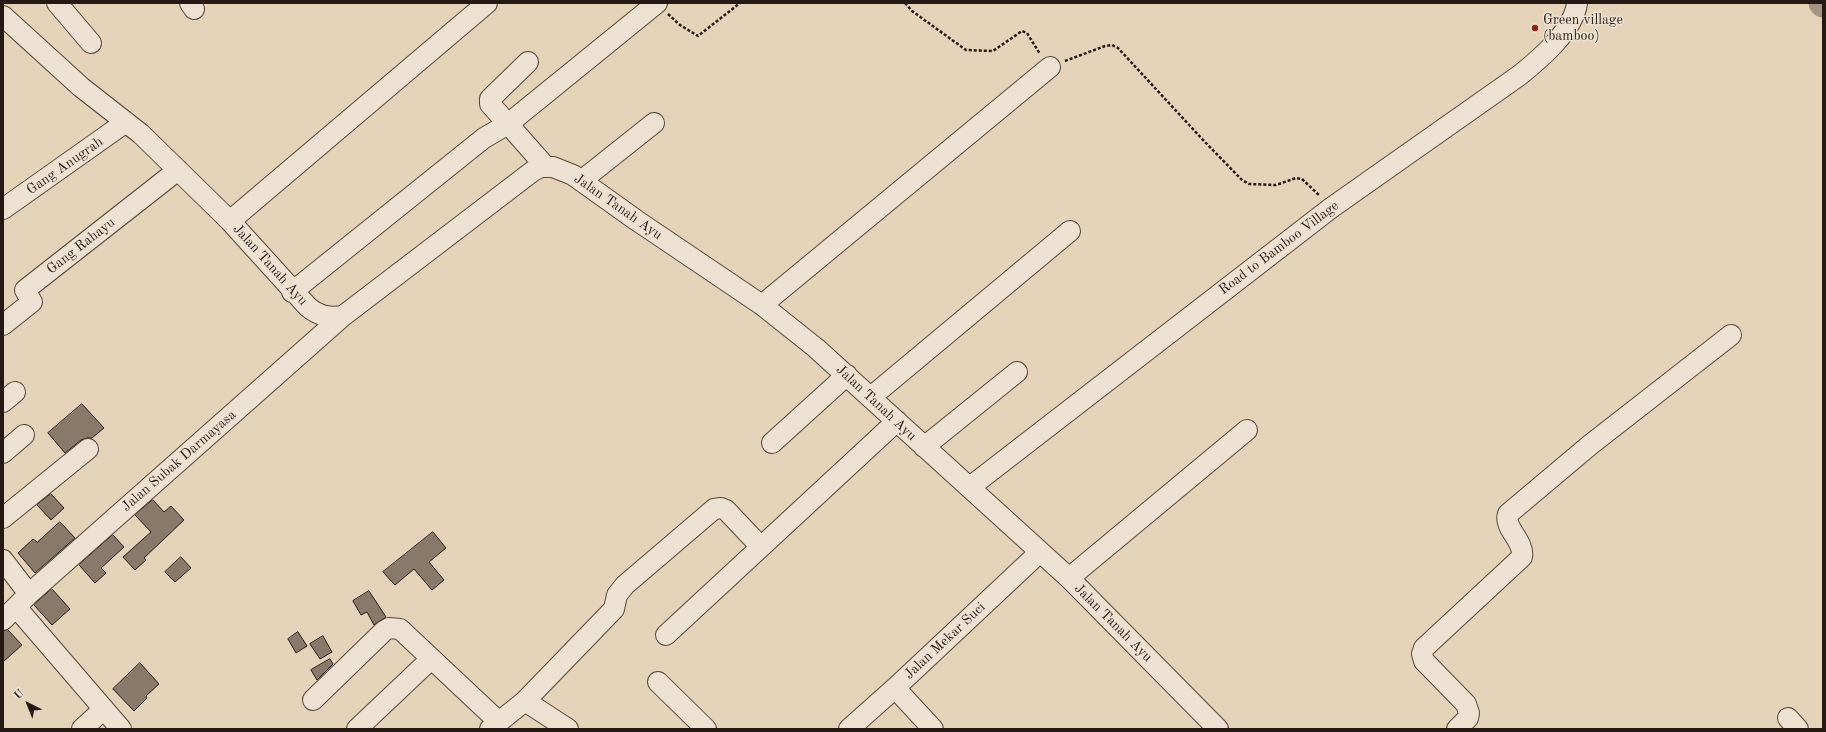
<!DOCTYPE html>
<html>
<head>
<meta charset="utf-8">
<style>
	body { margin:0 }
	#map { position:relative; width:1826px; height:732px; overflow:hidden; background:#e4d3b8; font-family:"Old Standard TT",serif }
	canvas { display:block }
	.frame { position:absolute; inset:0; border:4px solid #261813; pointer-events:none }
	.north { position:absolute; left:8px; top:684px; width:40px; height:40px; -webkit-text-stroke:3px #ede2d1; paint-order:stroke; rotate:317deg; font-size:11px; font-weight:700; line-height:16px; text-align:center; color:#261813 }
	.north::after { content:''; display:block; margin:auto; width:14px; height:18px; background:#261813; clip-path:polygon(50% 0,100% 100%,50% 72%,0 100%) }
</style>
</head>
<body>
<div id="map">
<canvas width="1826" height="732"></canvas>
<div class="frame"></div>
<div class="north">U</div>
</div>
<script>
const ctx = document.querySelector('canvas').getContext('2d');
ctx.lineJoin = 'round';
function stroke(path, color, width, dash) {
  ctx.strokeStyle = color;
  ctx.lineWidth = width;
  ctx.lineCap = dash ? 'butt' : 'round';
  ctx.setLineDash(dash || []);
  ctx.stroke(path);
}
function fill(path, color) {
  ctx.fillStyle = color;
  ctx.fill(path, 'evenodd');
}
function drawText(font, color, halo, rows, align = 'center') {
  ctx.font = font + ' "Old Standard TT",serif';
  ctx.lineWidth = 3;
  ctx.setLineDash([]);
  ctx.textBaseline = 'middle';
  ctx.strokeStyle = halo;
  ctx.fillStyle = color;
  for (const [text, x, y, turn = 0] of rows) {
    ctx.save();
    ctx.translate(x, y);
    ctx.rotate((+turn || 0) * Math.PI / 180);
    ctx.textAlign = isNaN(turn) ? turn : align;
    if (halo) ctx.strokeText(text, 0, 0);
    ctx.fillText(text, 0, 0);
    ctx.restore();
  }
}
const river = new Path2D(`
	M1822 3 1823 4`);
const building = new Path2D(`
	M82 404 104 428 92 438H87L81 440 65 453 48 433Z
	M51 494 64 508 51 520 37 505Z
	M153 500 164 512 171 506 184 520 144 558 146 560 135 570 123 557 151 532 135 515Z
	M60 522 75 538 35 573 18 553 33 539 37 542Z
	M433 532 446 548 429 562 444 580 432 590 414 569 395 585 383 572Z
	M113 535 124 547 101 568 106 573 95 583 79 565Z
	M181 557 191 568 175 582 165 572Z
	M52 589 70 609 52 625 34 605Z
	M369 591 386 617 374 625 367 612 361 615 353 601Z
	M8 630 22 645 3 662V631Z
	M298 632 307 646 296 653 288 639Z
	M323 636 332 652 320 659 310 644Z
	M330 659 333 664 317 680 311 670Z
	M140 663 159 684 146 696 147 698 134 711 113 689Z`);
const path = new Path2D(`
	M905 3 912 11 966 50 993 51 1022 31 1027 33 1040 54
	M668 14 680 25 698 36 740 3
	M1065 61 1105 46 1112 45 1118 48 1204 141 1242 180 1249 184 1276 185 1296 178 1302 179 1320 196`);
const minor = new Path2D(`
	M57 3 91 43
	M190 3 194 9
	M3 16 81 87 141 134 230 221 308 307C319 316 329 318 343 316L533 171 541 167H553L573 175 636 220 762 305 816 348 1069 578 1218 729
	M528 62 490 99V104L508 124 657 3
	M581 181 654 123
	M3 209 126 122
	M230 221 487 3
	M292 292 484 138 508 124 546 167
	M762 305 1050 67
	M3 325 32 302 25 290 178 170
	M871 397 1070 231
	M3 402 15 392
	M772 443 847 375
	M924 447 1017 372
	M3 453 24 435
	M970 487 1331 208 1520 75C1541 58 1574 30 1577 3
	M3 518 88 449
	M3 560 29 594
	M1069 578 1247 430
	M16 607 121 729
	M3 620 29 594 343 316
	M666 635 897 421
	M658 682 706 729
	M895 688 933 729
	M313 700 384 631 389 628 400 629 499 722
	M525 701 614 609 617 595 625 585 714 509 721 508 726 510 761 547
	M1788 718 1798 729
	M82 729 104 709
	M357 729 431 659
	M490 729 525 701 568 729
	M849 729 895 688 1040 552
	M1457 729 1468 718 1469 713 1466 704 1424 661 1422 654 1424 648 1522 557C1525 541 1503 528 1508 514L1590 445 1731 335`);
const markers = [
	[1535,28,4,"#8f2418"]
];
const poiNames = [
	["Green village",1543,20],
	["(bamboo)",1543,36]
];
const streetNames = [
	["Gang Anugrah",65,166,-35],
	["Jalan Tanah Ayu",618,207,35],
	["Gang Rahayu",81,246,-38],
	["Road to Bamboo Village",1279,248,-37],
	["Jalan Tanah Ayu",270,265,48],
	["Jalan Tanah Ayu",876,403,43],
	["Jalan Subak Darmayasa",179,461,-41],
	["Jalan Tanah Ayu",1113,623,45],
	["Jalan Mekar Suci",945,641,-43]
];
stroke(river, '#a39380', 27);
fill(building, '#897969');
stroke(building, '#261813', 1);
stroke(minor, '#56473c', 22);
stroke(path, '#261813', 2.5, [3, 2]);
stroke(minor, '#ede2d1', 20);
for (const [x, y, r, color] of markers) {
  const dot = new Path2D();
  dot.arc(x, y, r, 0, 2 * Math.PI);
  ctx.fillStyle = color;
  ctx.fill(dot);
  stroke(dot, '#ede2d1', 1.5);
}
drawText('14px', '#261813', '#ede2d1', poiNames, 'left');
drawText('14px', '#261813', '#ede2d1', streetNames);
</script>
</body>
</html>
